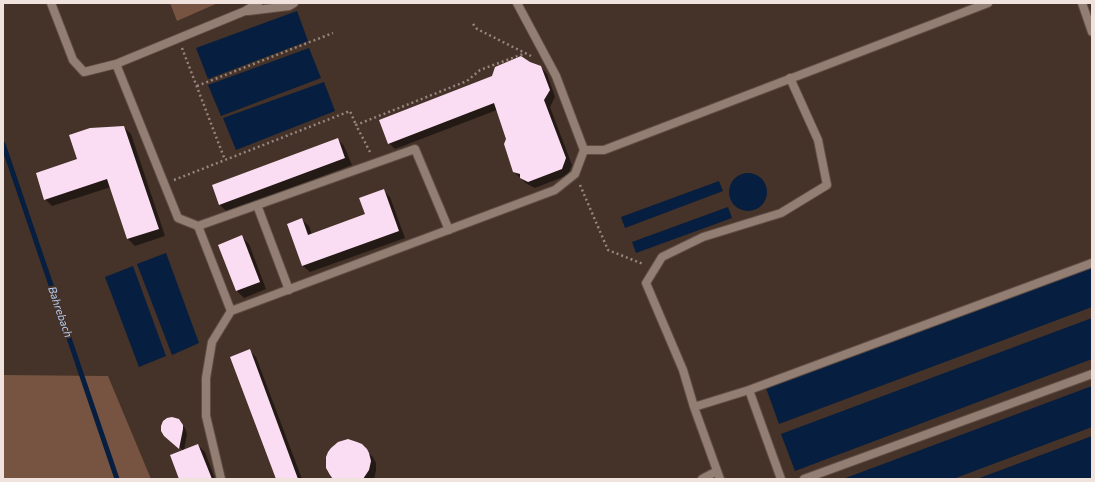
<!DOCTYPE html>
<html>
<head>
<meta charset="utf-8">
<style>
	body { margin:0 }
	#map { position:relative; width:1095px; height:482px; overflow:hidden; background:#453228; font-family:Commissioner,sans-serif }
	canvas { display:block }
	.frame { position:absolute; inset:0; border:4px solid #f0e3dd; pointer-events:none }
</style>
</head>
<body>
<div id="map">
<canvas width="1095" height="482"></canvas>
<div class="frame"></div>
</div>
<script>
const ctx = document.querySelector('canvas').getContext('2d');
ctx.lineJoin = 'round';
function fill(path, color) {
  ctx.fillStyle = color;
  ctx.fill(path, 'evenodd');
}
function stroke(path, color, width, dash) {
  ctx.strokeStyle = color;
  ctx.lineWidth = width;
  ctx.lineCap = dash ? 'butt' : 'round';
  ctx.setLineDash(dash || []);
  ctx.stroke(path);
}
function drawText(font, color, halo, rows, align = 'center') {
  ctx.font = font + ' Commissioner,sans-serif';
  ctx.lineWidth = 4;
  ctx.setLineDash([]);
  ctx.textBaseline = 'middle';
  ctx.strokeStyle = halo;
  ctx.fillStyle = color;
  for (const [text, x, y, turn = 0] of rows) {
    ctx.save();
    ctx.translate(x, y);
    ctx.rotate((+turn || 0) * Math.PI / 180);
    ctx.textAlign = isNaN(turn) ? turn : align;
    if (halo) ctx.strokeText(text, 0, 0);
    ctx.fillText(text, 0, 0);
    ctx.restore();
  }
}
const green = new Path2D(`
	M170 3H218L177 21Z
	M3 375 108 376 151 479H3Z`);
const water = new Path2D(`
	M297 11 308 41 208 79 196 48Z
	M309 48 321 78 221 116 208 85Z
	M324 82 335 111 236 150 223 118Z
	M729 192a19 19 0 1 1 38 0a19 19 0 1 1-38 0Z
	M719 181 723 191 625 228 621 217Z
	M728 207 732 218 636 253 632 242Z
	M166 253 199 343 172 355 137 264Z
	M133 266 166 356 139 367 105 277Z
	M1092 266V307L779 424 766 388Z
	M1092 318V359L795 471 781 434Z
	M1092 386V427L953 479H843Z
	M1092 436V477L1087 479H977Z`);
const shadow = new Path2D(`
	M530 63 541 67 547 74 555 97 550 107 572 165 568 175 535 188 527 184 514 172 507 139 497 110 395 149 389 143Z
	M124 127 131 134 165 236 135 246 128 239 111 187 52 206 45 199 79 160Z
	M338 139 344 146 352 165 227 212 220 205 213 185Z
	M383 190 390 197 405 238 310 272 303 266 302 220 309 226 312 235 367 215Z
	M242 237 249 244 266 289 244 298 237 291 219 245Z
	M249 350 256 357 302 479H277Z
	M180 423 185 428 187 434 184 450 198 445 205 452 215 479H180L184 451 167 437Z
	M361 445 373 457 376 463V471L374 479H335Z`);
const stream = new Path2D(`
	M3 144 117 479`);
const building = new Path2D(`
	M521 56 530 62 541 66 550 90 544 100 566 158 562 169 528 182 520 178V174L513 172 504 144 506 139 494 103 388 144 379 120 492 76 495 67Z
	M124 126 159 229 127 239 107 179 44 200 36 173 77 159 69 135 90 128Z
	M338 138 345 158 219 205 212 185Z
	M384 189 399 231 302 266 287 224 302 218 308 235 365 214 359 198Z
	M242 235 260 282 236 291 218 245Z
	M250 349 298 479H276L230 357Z
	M172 417 179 419 183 425V429L179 449 164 436 161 431V426L163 421 167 418Z
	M348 439 357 442 362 444 367 449 369 453 371 461 369 470 363 479H333L330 475 326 468V457L328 452 331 448 338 442Z
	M198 444 212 479H179L170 455Z`);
const path = new Path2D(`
	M473 24 477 29 531 56
	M182 48 225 160
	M197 86 333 33
	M370 152 356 125 467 81 480 70 526 53
	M174 180 350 111 356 125
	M580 185 608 250 643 264`);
const lane = new Path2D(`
	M51 3 73 60 84 72 116 64 178 218 198 226 231 311
	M517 3 556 76 584 150H604L988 3
	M1082 3 1092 32
	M248 11 289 6 294 3
	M116 64 245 11 258 3
	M257 205 289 290
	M198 226 415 149 449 230
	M749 390 1092 263
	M694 407 749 390 781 479
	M221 479 206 416V378L212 342 231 311 555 190 575 174 584 150
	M702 479 717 471
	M720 479 694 407 683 370 646 283 662 257 703 237 781 213 827 185 818 140 790 78
	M804 479 1092 374`);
const waterNames = [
	["Bahrebach",60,312,71]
];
fill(green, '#765441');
fill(water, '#061e3f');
fill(shadow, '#0007');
stroke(stream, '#061e3f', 5);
fill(building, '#faddf2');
stroke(lane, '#604e45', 10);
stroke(path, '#95857d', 2.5, [2, 3]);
stroke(lane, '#937e73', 8);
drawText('italic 11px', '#b4cef3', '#453228', waterNames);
</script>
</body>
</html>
